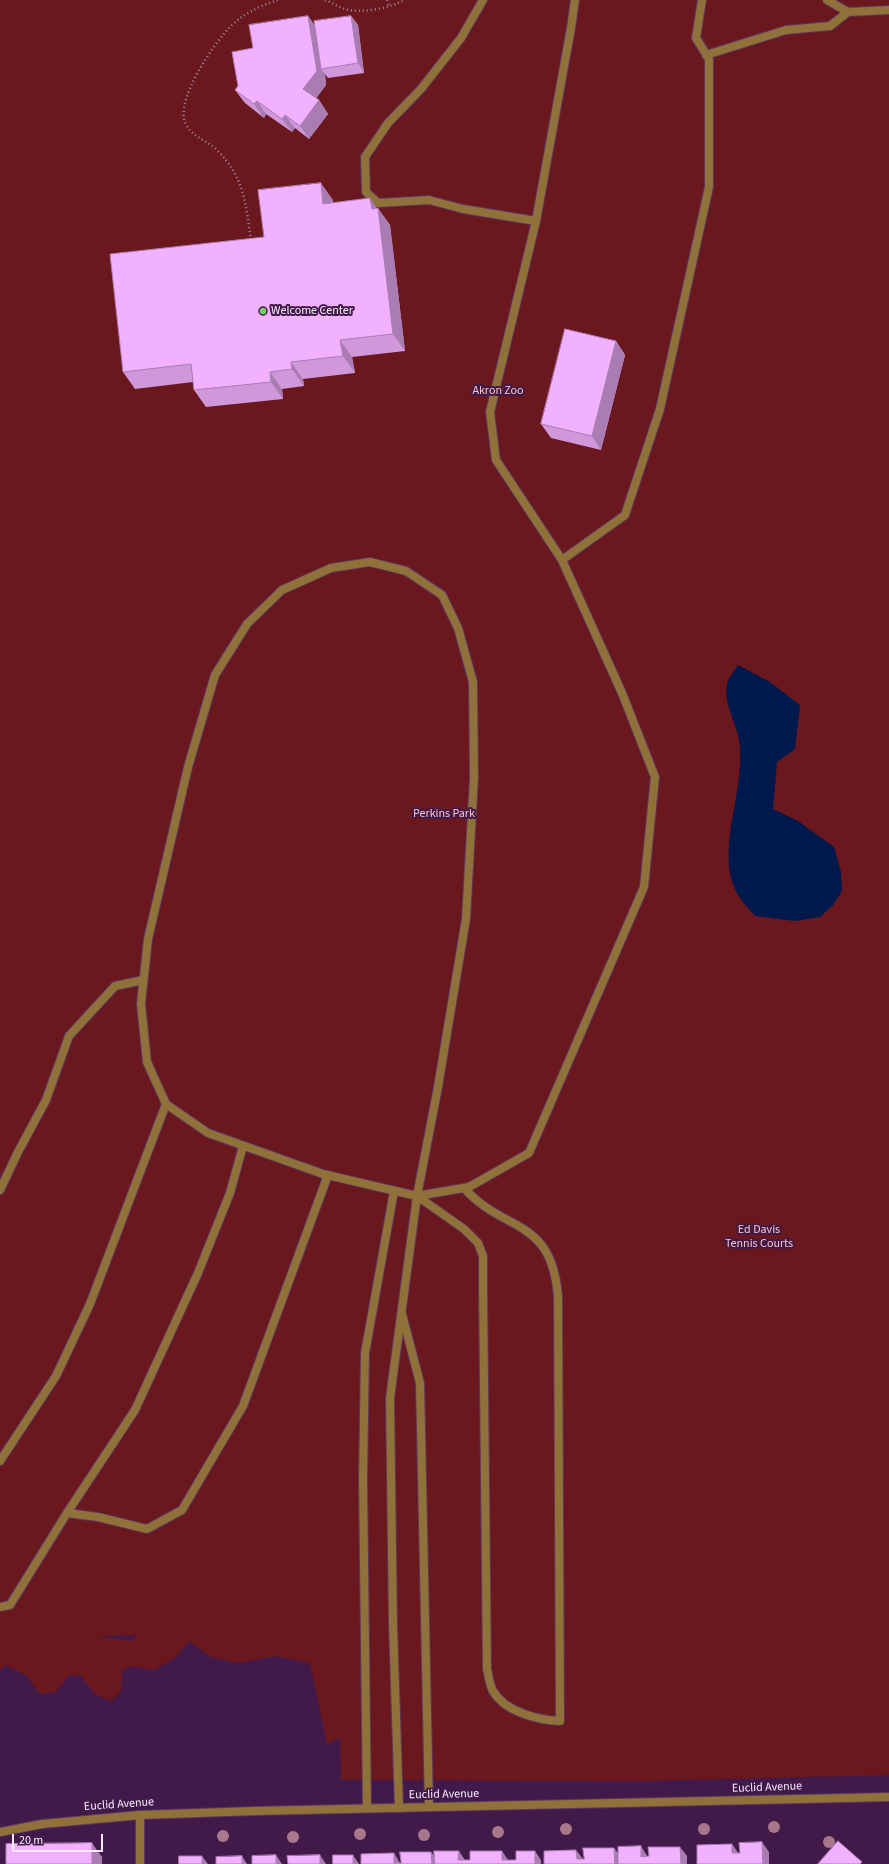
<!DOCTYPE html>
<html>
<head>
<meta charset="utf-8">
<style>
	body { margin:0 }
	#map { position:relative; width:889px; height:1864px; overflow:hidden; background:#421a49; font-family:"Source Sans 3",sans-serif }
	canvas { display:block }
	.scale { position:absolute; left:12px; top:1834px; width:91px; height:18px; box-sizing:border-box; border:2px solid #faecfd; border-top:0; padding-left:5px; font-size:12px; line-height:14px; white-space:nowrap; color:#faecfd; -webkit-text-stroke:3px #421a49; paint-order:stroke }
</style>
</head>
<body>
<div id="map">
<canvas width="889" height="1864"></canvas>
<div class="scale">20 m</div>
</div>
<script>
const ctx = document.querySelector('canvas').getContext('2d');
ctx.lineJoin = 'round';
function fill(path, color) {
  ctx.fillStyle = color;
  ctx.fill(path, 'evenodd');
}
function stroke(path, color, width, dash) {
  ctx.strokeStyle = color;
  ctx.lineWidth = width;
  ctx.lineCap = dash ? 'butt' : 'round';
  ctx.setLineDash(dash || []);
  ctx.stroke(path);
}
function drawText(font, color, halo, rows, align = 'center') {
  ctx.font = font + ' "Source Sans 3",sans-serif';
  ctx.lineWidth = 4;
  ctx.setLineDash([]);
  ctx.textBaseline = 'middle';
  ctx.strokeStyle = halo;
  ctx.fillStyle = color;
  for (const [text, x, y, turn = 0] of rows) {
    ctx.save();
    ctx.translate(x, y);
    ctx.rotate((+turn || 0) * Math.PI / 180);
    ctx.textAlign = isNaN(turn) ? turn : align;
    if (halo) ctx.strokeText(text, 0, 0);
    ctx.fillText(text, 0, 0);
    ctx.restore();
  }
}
const green = new Path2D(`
	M0 0H889V1775L639 1781 341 1780 340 1737 327 1744 310 1663 276 1656 238 1663 211 1657 189 1641 175 1658 154 1670 131 1666 122 1670 121 1691 111 1701 95 1694 80 1675 68 1676 56 1692 40 1694 26 1675 5 1665 0 1670ZM137 1635 131 1641 97 1636Z`);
const water = new Path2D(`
	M738 665 770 682 800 705 795 749 777 762 773 809 798 821 834 847 841 872 842 891 833 905 820 917 795 921 755 916C744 904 735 894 731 878 721 835 746 784 739 740 736 722 723 703 727 684 728 678 735 670 738 665Z`);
const path = new Path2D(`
	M325 0C332 2 338 7 345 9 360 14 391 8 404 0
	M387 0 389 6
	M251 240C245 202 245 178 216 149 206 140 192 137 186 124 173 102 215 42 231 26 244 13 262 5 278 0`);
const service = new Path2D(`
	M483 0 461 38 421 89 388 123 365 157 366 192 378 203 429 200 463 209 536 221
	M827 0 848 12
	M706 55 786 30 830 26 848 12 889 10
	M562 560 625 515 660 409 709 187V59L696 38 702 0
	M0 1190 18 1152 46 1100 69 1036 115 986 143 980
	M417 1196 469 1187 529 1153 644 887 655 777 622 693 562 560 496 460 490 412 536 221 571 28 575 0
	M402 1314 420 1383 429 1807
	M0 1461 56 1376 90 1304 166 1104
	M67 1513 135 1410 198 1273 230 1193 243 1146
	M0 1607 10 1605 67 1513 98 1517 147 1529 182 1510 243 1406 328 1175
	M367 1808 363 1480 365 1353 394 1191
	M399 1808 393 1625 390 1398 417 1196 438 1087 466 919 474 778 473 682 458 628 442 595 406 571 370 562 331 568 282 590 247 624 215 675 188 767 148 939 141 1004 147 1062 166 1104 208 1133 323 1174 417 1196 464 1229 478 1243 483 1256V1288L487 1669C489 1676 489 1684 493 1691 505 1712 538 1720 560 1721L558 1296C551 1216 505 1234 464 1188`);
const minor = new Path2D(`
	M140 1815V1864`);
const tertiary = new Path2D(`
	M0 1832 42 1824 140 1815 254 1811 889 1797`);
const trees = [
	[774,1827],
	[566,1829],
	[704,1829],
	[498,1832],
	[360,1834],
	[424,1835],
	[223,1836],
	[293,1837],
	[829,1842]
];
const wall = new Path2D(`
	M308 16 315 26 351 16 358 25 364 73 328 78 325 74 326 85 316 98 319 100 328 114 309 139 295 128 292 132 266 114 264 118 245 103 235 90 238 86 253 48Z
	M333 200V202L377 208 390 225 405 351 352 357 355 373 303 379 304 386 282 389 283 399 206 407 194 390 193 382 135 389 123 372 264 237Z
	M616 341 625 355 601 450 551 438 541 424Z`);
const shadedWall = new Path2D(`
	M308 16 318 30 321 69 325 74 326 85 313 103 303 89Z
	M351 16 358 25 364 73 358 63Z
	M319 100 328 114 309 139 300 126Z
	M257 101 266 114 264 118 254 104Z
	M285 115 295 128 292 132 282 119Z
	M321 183 333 200 335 221 323 204Z
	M370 198 378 210V208L390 225 405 351 393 334Z
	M340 340 352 357 355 373 343 356Z
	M616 341 625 355 601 450 592 436Z
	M291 362 303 379 304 386 292 369Z
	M270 372 282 389 283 399 271 382Z
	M762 1842 769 1852V1864H763Z
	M92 1843 102 1857V1864H92Z
	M732 1844 739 1854 732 1853Z
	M641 1846 647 1856 648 1864 641 1857Z
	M680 1847 687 1856V1864H681Z
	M614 1848 621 1857V1864H615Z
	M576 1850 583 1859H577Z
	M459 1851 465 1860H458Z
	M502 1851 508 1860H502Z
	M535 1851 541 1860V1864H535Z
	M431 1852 438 1861V1864H432Z
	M394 1853 400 1863H394Z
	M276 1855 282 1864H276Z
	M320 1855 326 1864H320Z
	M353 1855 359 1864H353Z
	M202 1856 208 1864H202Z
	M242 1856 247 1864H242Z`);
const building = new Path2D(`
	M308 16 317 71 303 89 319 100 300 126 285 115 282 119 257 101 254 104 235 90 238 86 232 52 253 48 249 25Z
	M351 16 358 63 321 69 314 21Z
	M321 183 323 204 370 198 372 209 378 208 393 334 340 340 343 356 291 362 292 369 270 372 271 382 194 390 191 364 123 372 110 254 264 237 258 190Z
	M565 329 616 341 592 436 541 424Z
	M838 1841 862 1862 860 1864H818Z
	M762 1842 763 1864H697V1845L732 1844V1853H740L739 1843Z
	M92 1843V1864H6V1844Z
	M641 1846V1857L649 1856 648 1847H680L681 1864H618V1847Z
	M583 1848H614L615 1864H544V1851L576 1850 577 1859H584Z
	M434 1851H459L458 1860H470V1851H502V1860H516V1851H535V1864H435Z
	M400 1852H431L432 1864H361V1854L394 1853V1863H401Z
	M276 1855V1864H252V1856Z
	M320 1855V1864H288L287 1856Z
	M333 1855H353V1864H333Z
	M179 1856H202V1864H179Z
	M242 1856V1864H216V1857Z`);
const markers = [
	[263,311,4,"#6fd35f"]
];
const poiNames = [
	["Welcome Center",271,311]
];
const parkNames = [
	["Akron Zoo",498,391],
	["Perkins Park",444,814],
	["Ed Davis",759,1230],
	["Tennis Courts",759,1244]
];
const streetNames = [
	["Euclid Avenue",767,1788,-2],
	["Euclid Avenue",444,1795,-1],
	["Euclid Avenue",119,1805,-4]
];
fill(green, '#6b171e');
fill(water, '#00194c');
stroke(service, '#5c3762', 10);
stroke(minor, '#5c3762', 10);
stroke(tertiary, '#5c3762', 10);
stroke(path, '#a186a5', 2.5, [1, 3]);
stroke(service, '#907139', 8);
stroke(minor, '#907139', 8);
stroke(tertiary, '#907139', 8);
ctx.fillStyle = '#a7788c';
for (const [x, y] of trees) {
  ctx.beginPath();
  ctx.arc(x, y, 6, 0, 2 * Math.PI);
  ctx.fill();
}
fill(wall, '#d098da');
fill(shadedWall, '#a97cb2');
fill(building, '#f2b1fe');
stroke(building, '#a97cb2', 1);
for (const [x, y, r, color] of markers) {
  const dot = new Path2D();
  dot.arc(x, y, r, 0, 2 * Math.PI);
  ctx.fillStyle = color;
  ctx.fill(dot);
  stroke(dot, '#421a49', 1.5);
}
drawText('12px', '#faecfd', '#421a49', poiNames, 'left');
drawText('12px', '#fac4c2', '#421a49', parkNames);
drawText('12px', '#faecfd', '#421a49', streetNames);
</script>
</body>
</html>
